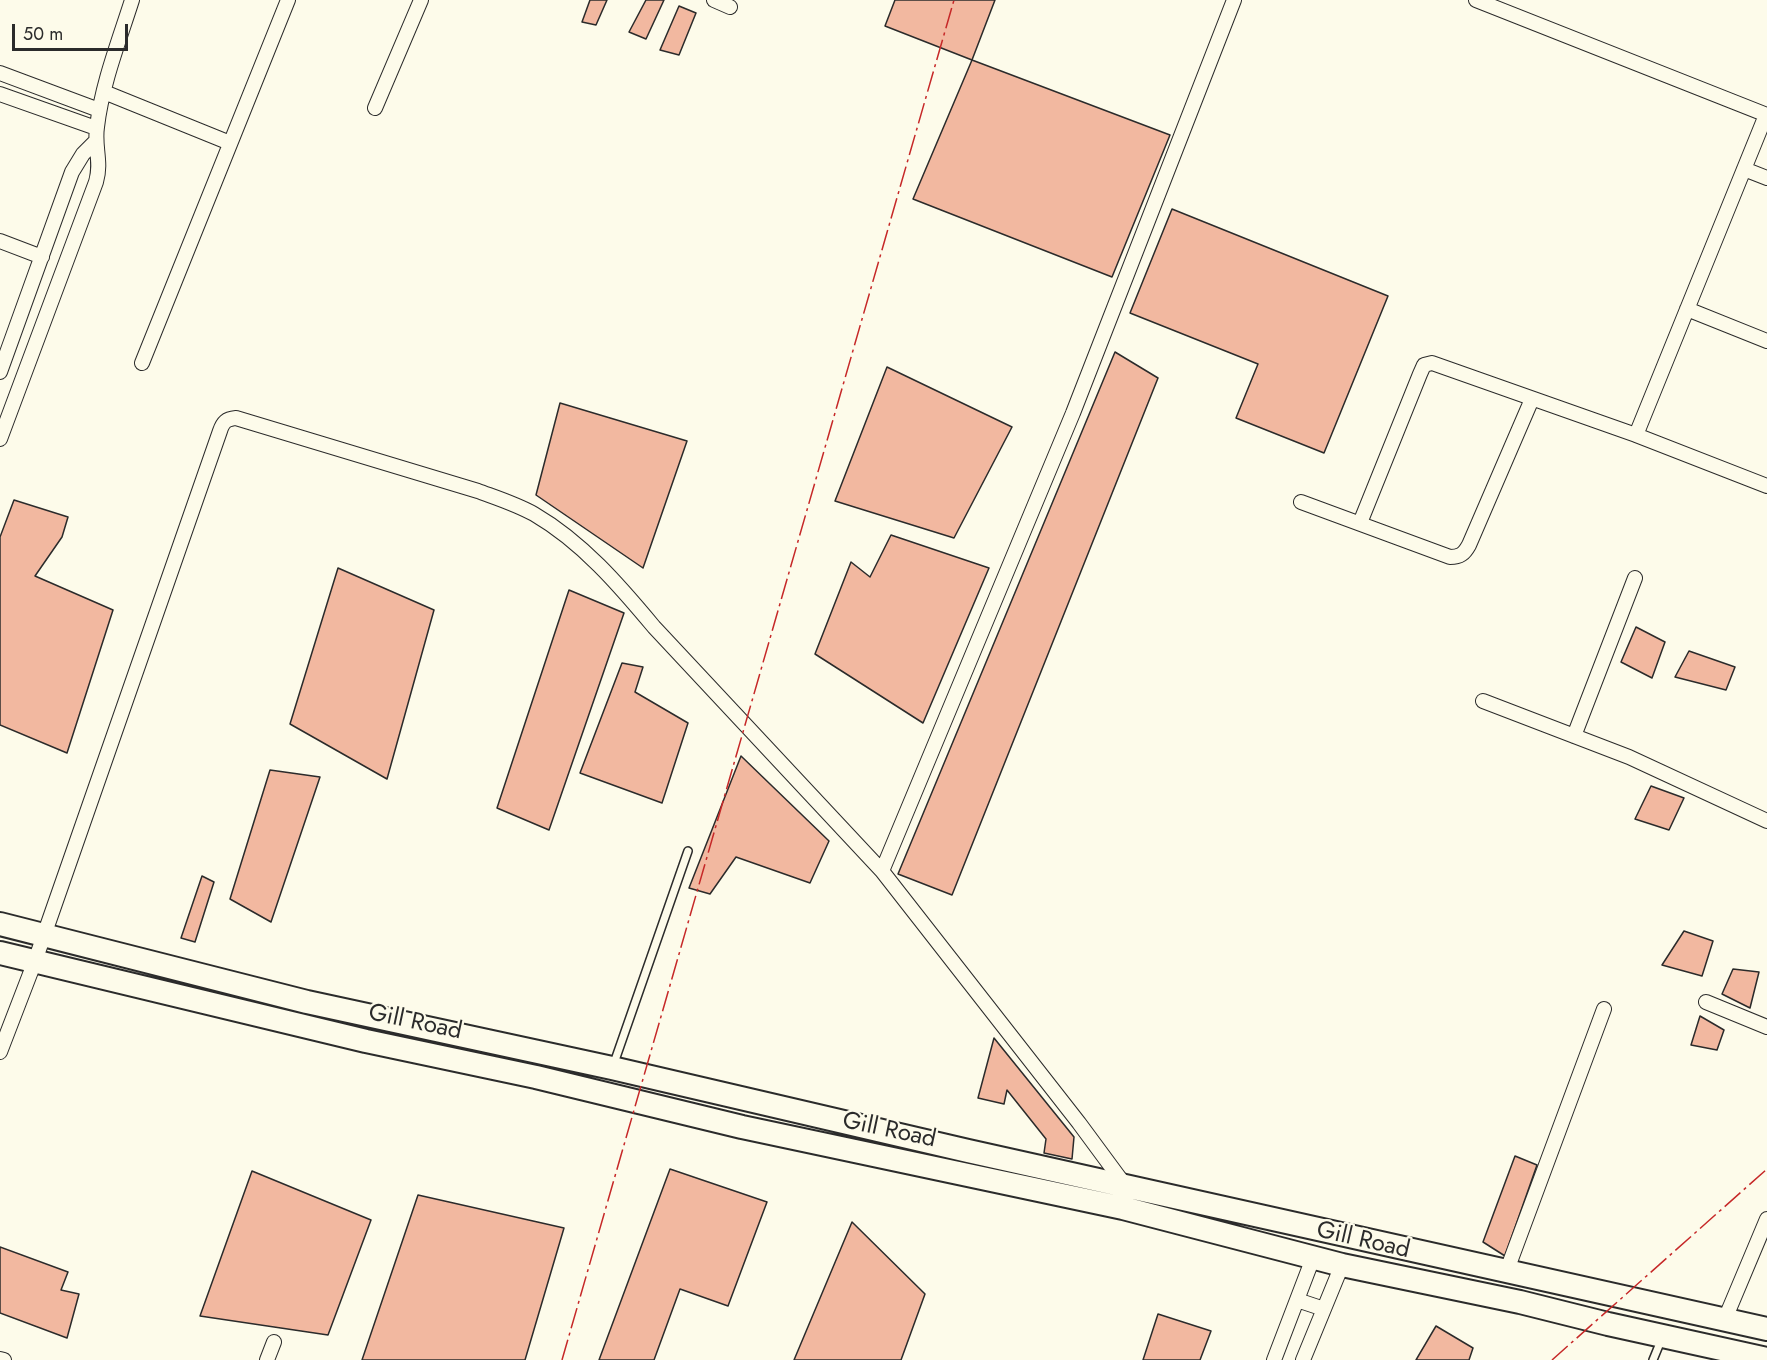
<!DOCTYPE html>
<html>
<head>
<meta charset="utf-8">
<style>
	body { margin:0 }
	#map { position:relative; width:1767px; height:1360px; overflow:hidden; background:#fdfbea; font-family:Jost,sans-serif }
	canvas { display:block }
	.scale { position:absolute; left:12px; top:24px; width:116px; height:27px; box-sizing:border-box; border:3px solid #2b2b2b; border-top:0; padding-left:8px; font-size:18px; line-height:21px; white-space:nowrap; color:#2b2b2b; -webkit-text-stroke:4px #fdfbea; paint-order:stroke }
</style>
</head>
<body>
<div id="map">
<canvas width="1767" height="1360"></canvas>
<div class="scale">50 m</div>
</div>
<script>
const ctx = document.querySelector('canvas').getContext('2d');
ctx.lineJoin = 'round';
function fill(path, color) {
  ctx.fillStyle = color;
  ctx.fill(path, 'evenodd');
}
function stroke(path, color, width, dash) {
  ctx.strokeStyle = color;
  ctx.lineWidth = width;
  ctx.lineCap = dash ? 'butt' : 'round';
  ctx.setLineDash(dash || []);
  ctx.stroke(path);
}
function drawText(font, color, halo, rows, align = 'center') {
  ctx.font = font + ' Jost,sans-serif';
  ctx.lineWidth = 4.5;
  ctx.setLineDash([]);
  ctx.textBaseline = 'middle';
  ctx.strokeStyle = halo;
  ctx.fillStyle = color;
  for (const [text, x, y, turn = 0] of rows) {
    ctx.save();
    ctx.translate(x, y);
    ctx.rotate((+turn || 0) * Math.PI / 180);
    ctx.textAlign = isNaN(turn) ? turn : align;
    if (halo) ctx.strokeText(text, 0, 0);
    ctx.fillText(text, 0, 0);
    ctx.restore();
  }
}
const building = new Path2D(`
	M590 0H607L596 25 582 22Z
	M646 0H664L646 39 629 32Z
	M895 0H995L972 60 885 26Z
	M679 6 696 13 679 55 660 50Z
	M972 60 1170 135 1112 277 913 199Z
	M1172 209 1388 296 1324 453 1236 418 1258 364 1130 313Z
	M1115 352 1158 378 952 895 898 874Z
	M887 367 1012 427 954 538 835 501Z
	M560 403 687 441 643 568 536 495Z
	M14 500 68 517 62 537 35 576 113 610 67 753 0 725V537Z
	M891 535 989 568 923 723 815 654 851 562 870 577Z
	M338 568 434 610 387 779 290 724Z
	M569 590 624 613 549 830 497 808Z
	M1636 627 1665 642 1652 678 1621 662Z
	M1689 651 1735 667 1726 690 1675 677Z
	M622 663 643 667 635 692 688 723 662 803 580 773Z
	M741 756 829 841 810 883 736 857 710 894 689 888Z
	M270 770 320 777 271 922 230 899Z
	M1651 786 1684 798 1669 830 1635 819Z
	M202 876 214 882 195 942 181 938Z
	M1684 931 1713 941 1702 976 1662 965Z
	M1733 969 1759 972 1750 1008 1722 994Z
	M1700 1016 1724 1030 1717 1050 1691 1045Z
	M994 1038 1074 1137 1072 1159 1044 1153 1046 1139 1007 1090 1004 1104 978 1098Z
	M1515 1156 1537 1165 1505 1256 1483 1242Z
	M670 1169 767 1202 728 1306 680 1289 654 1360H599Z
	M252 1171 371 1220 328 1335 200 1316Z
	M418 1195 564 1228 525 1360H362Z
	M852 1222 925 1294 901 1360H794Z
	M0 1247 68 1272 61 1290 79 1294 67 1338 0 1313Z
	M1158 1314 1211 1331 1200 1360H1143Z
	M1436 1326 1473 1348 1469 1360H1416Z`);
const lane = new Path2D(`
	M613 1066 688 851
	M1653 1360 1662 1338`);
const street = new Path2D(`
	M714 0 730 7
	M1476 0 1767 115
	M0 73 99 110
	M104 92 230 143
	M0 94 96 128
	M375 108 421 0
	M1744 169 1767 178
	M0 241 42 257
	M1687 309 1767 341
	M142 363 288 0
	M0 372 72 172 83 154 96 141
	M1636 435 1766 115
	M0 439 96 182C102 162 94 147 97 127 102 84 119 41 132 0
	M1301 502 1450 557C1460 557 1464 554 1469 545L1532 399
	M1360 523 1420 374 1424 365 1432 363 1636 435 1767 486
	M1483 701 1629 757 1767 821
	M1574 736 1635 578
	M882 871 1079 1123 1124 1184
	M1706 1002 1767 1027
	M0 1052 35 961 220 431C223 422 226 419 236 418L478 491C497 498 516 504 534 514 582 542 619 585 654 627L882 871 1073 413 1234 0
	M1507 1270 1604 1009
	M1297 1300 1324 1309
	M1725 1319 1767 1219
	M0 1359 4 1360
	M267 1360 274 1342
	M1274 1360 1313 1258
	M1303 1360 1342 1265`);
const primary = new Path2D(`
	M0 924 307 1002 612 1068 968 1151 1767 1329
	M0 953 366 1041 536 1077 742 1127 1123 1208 1342 1265 1520 1302 1608 1324 1767 1359`);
const power = new Path2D(`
	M562 1360 954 0
	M1552 1360 1767 1169`);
const streetNames = [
	["Gill Road",415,1023,12],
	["Gill Road",889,1131,12],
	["Gill Road",1363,1241,13]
];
fill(building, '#f2b8a0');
stroke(building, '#2b2b2b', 1.5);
stroke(lane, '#2b2b2b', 10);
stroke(street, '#2b2b2b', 16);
stroke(primary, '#2b2b2b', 26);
stroke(lane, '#fdfbea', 7);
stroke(street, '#fdfbea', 14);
stroke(primary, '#fdfbea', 22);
stroke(power, '#c62828', 1.5, [21, 4.5, 3, 4.5]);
drawText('24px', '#2b2b2b', '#fdfbea', streetNames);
</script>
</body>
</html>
